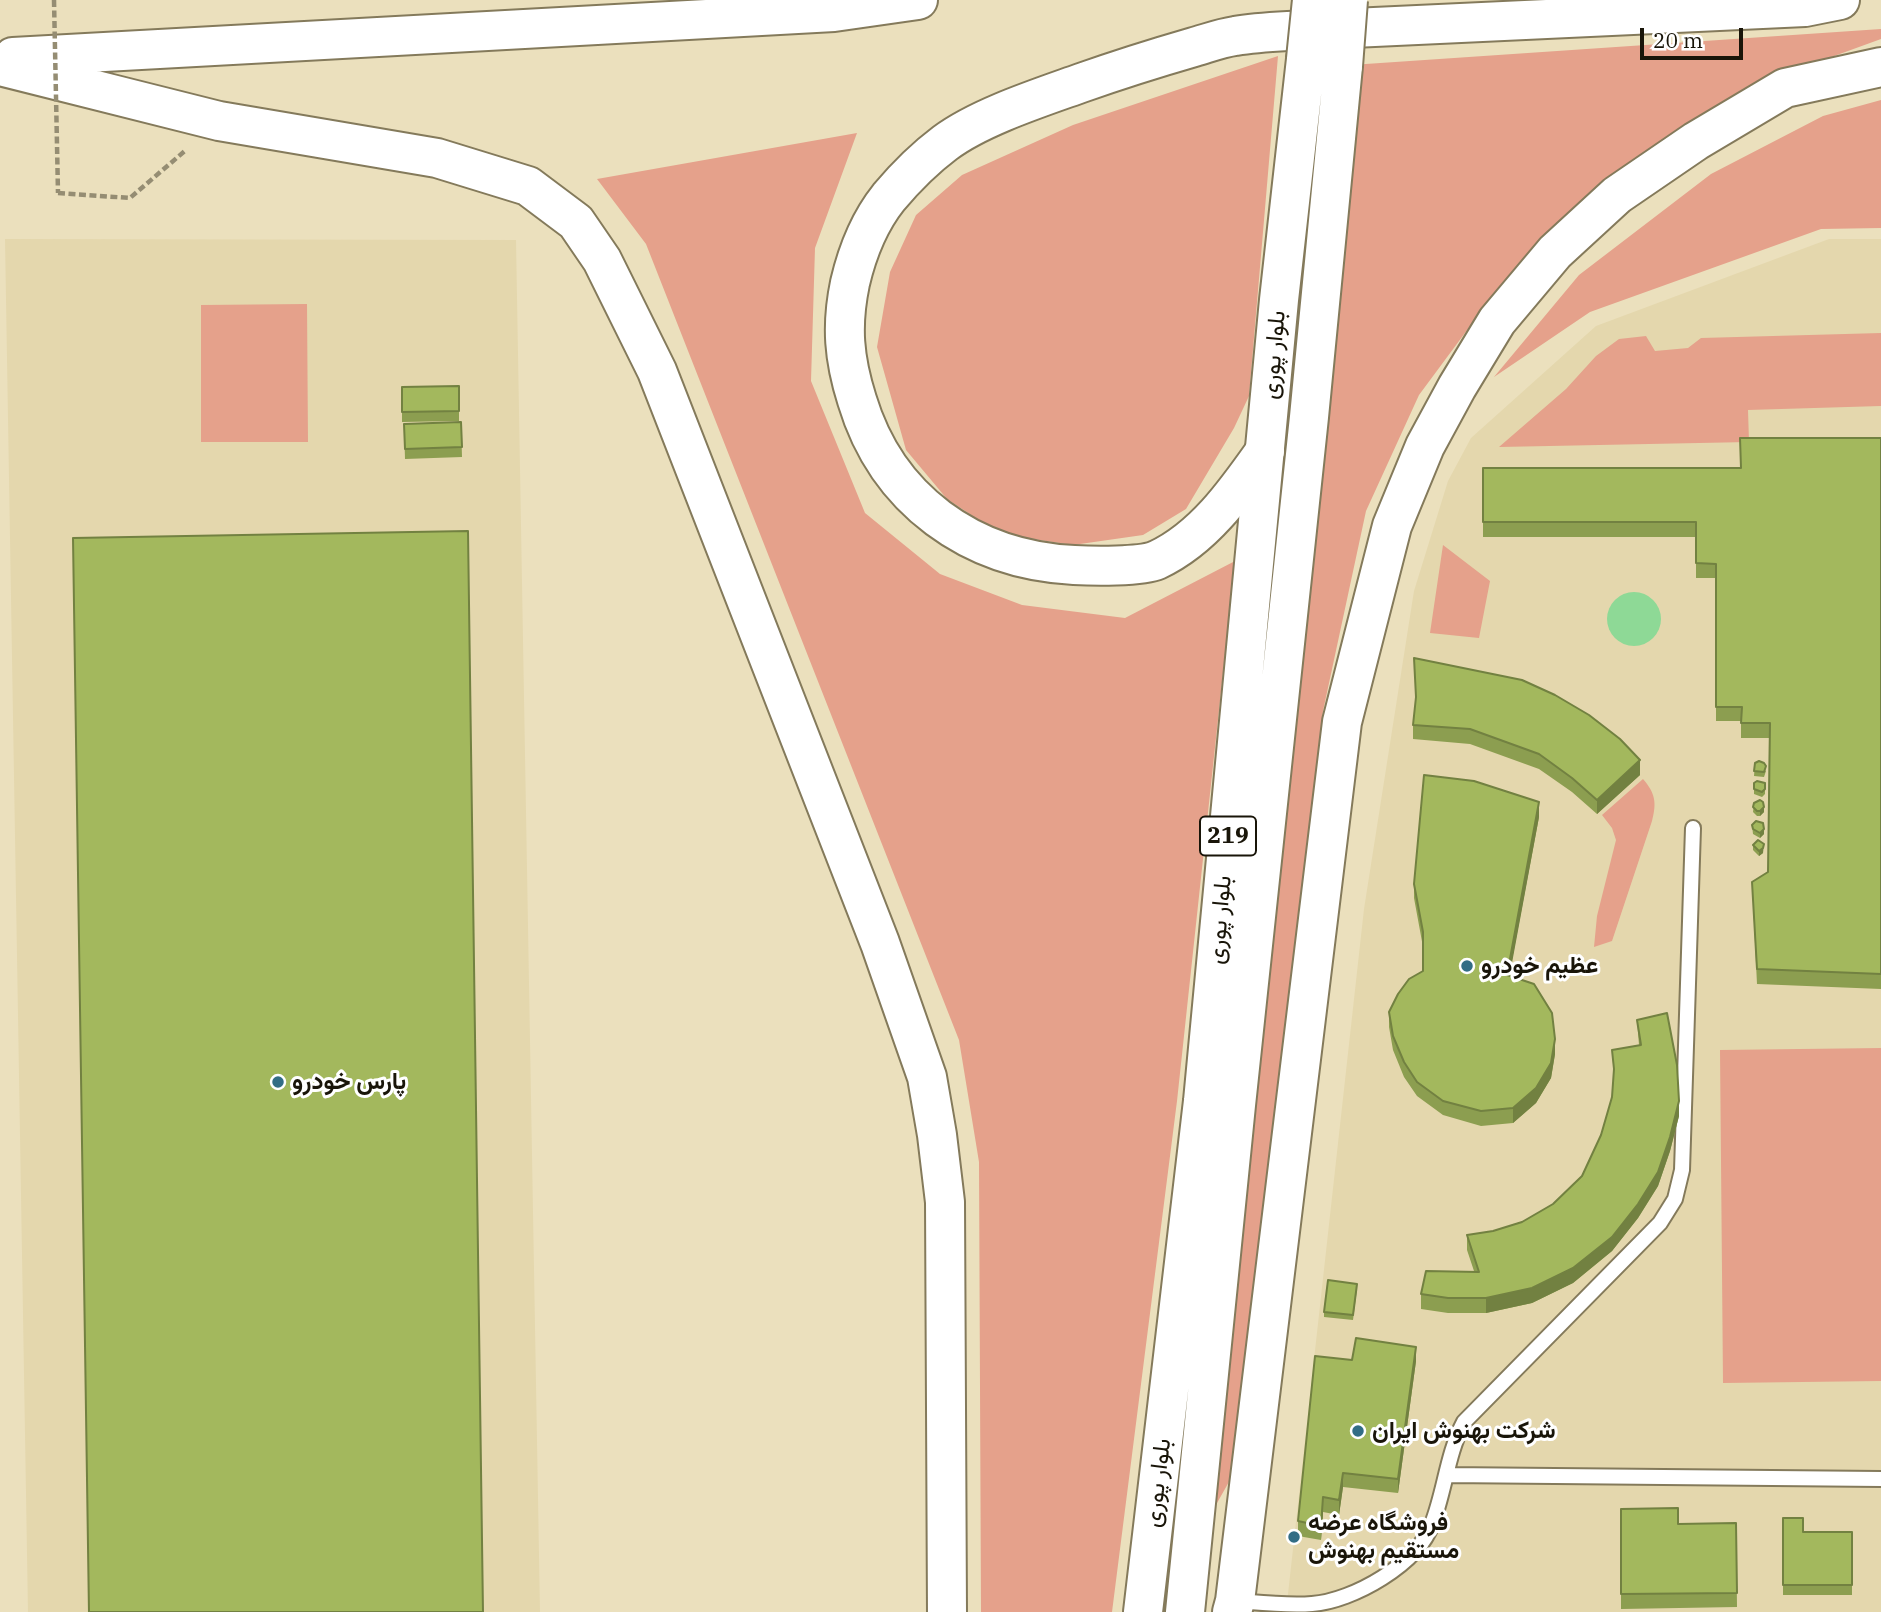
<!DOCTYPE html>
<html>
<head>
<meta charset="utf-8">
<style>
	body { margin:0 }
	#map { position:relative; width:1881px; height:1612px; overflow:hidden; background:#ebe0bd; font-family:"IBM Plex Serif",serif }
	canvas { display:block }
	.scale { position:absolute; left:1640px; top:28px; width:103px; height:32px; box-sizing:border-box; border:4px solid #191509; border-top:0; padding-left:9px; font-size:21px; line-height:24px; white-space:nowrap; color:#191509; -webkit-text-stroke:5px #fff; paint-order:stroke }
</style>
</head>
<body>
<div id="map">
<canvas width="1881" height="1612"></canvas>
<div class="scale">20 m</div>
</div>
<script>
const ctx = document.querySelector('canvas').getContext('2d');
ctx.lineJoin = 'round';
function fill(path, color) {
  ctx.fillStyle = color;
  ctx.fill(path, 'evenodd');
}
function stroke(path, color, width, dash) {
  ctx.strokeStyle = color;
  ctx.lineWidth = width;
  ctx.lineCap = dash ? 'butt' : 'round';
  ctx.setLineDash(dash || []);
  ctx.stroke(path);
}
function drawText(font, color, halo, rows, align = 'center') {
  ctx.font = font + ' "IBM Plex Serif",Vazirmatn,serif';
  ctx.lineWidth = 6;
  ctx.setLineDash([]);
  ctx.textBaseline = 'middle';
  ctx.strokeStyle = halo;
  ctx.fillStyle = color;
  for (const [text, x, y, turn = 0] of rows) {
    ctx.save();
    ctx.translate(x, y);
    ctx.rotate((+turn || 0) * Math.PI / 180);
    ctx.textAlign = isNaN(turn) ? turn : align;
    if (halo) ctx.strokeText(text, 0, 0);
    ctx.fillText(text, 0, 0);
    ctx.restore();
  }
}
const built = new Path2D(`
	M5 239 516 240 540 1612H28Z
	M1829 239H1881V1612H1286L1364 909 1414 591 1448 481 1471 438 1596 326Z`);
const green = new Path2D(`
	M1881 29V39L1760 83 1609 178 1502 283 1419 395 1366 511 1323 711 1230 1480 1208 1519 1351 65Z
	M1278 56 1249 396 1234 428 1186 509 1143 535 1073 545 1000 534 947 499 906 450 877 347 890 272 916 215 962 175 1073 125Z
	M1881 100V228L1821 229 1590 312 1494 377 1579 275 1711 174 1823 116Z
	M857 133 815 248 811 381 865 513 940 574 1022 605 1125 618 1235 561 1177 1101 1112 1612H981L979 1162 959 1040 646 244 597 179Z
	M307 304 308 442H201V305Z
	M1881 333V406L1748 410 1749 442 1499 447 1566 389 1596 356 1619 339 1646 336 1655 351 1688 348 1701 338Z
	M1443 545 1490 581 1479 638 1430 633Z
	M1643 779C1655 793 1657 802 1652 821L1612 941 1594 947 1597 916 1616 840 1612 828 1602 815Z
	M1881 1048V1381L1723 1383 1720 1050Z`);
const water = new Path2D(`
	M1607 619a27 27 0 1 1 54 0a27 27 0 1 1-54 0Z`);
const path = new Path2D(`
	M58 193 130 198 186 150`);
const lane = new Path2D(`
	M1446 1475 1881 1479
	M1237 1601C1262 1603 1287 1606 1312 1604 1353 1601 1418 1564 1432 1524 1445 1491 1447 1454 1464 1422L1660 1223 1675 1199 1682 1170 1693 828`);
const primary = new Path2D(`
	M1143 1612 1203 1101 1279 300 1306 59
	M1185 1612 1236 1105 1309 417 1343 66`);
const highway = new Path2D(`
	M13 57 834 12 918 0
	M0 66 219 121 437 158 528 186 576 222 602 260 657 371 880 943 927 1077 937 1135 945 1202 947 1612
	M1265 451C1236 492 1204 538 1157 560 1141 567 1092 566 1074 565 971 560 887 500 857 400 844 359 841 326 850 283 857 253 869 222 889 197 905 178 925 158 945 143 980 117 1039 98 1081 83 1118 70 1156 58 1194 47 1208 43 1221 38 1235 36 1252 33 1270 32 1288 31L1805 7 1840 0
	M1232 1612 1235 1601 1342 722 1392 526 1425 446 1457 387 1497 321 1555 252 1617 195 1696 141 1785 88 1881 67`);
const pathBridge = new Path2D(`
	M54 0 58 193`);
const primaryBridge = new Path2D(`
	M1306 59 1312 0
	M1343 66 1348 0`);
const wall = new Path2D(`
	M459 386V421L402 422V387Z
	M461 422 462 457 405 459 404 424Z
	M1881 438V989L1757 984 1752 882 1768 872 1769 738H1741V721H1716V578H1696V537H1483V468H1741Z
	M1414 658 1640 775 1597 814 1572 792 1539 769 1470 744 1413 739V725L1416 701Z
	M1755 763 1766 771 1764 777 1754 776Z
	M1754 783H1765V794L1762 797 1754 794Z
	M1754 803 1764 812 1760 816H1757L1753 812Z
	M1539 817 1509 976 1555 1054 1551 1078 1536 1103 1513 1123 1481 1126 1443 1115 1417 1096 1404 1077 1393 1050 1389 1027V1012L1423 971V947L1414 898V884Z
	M1752 825 1764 834 1760 838 1753 834Z
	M1753 845 1763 853 1759 856 1753 850Z
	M1637 1020 1679 1116 1670 1151 1658 1186 1638 1218 1612 1251 1573 1283 1532 1303 1486 1313H1448L1421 1309V1294L1474 1271 1467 1250V1235L1493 1231 1522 1222 1553 1204 1582 1176 1601 1135 1612 1097 1614 1077 1612 1050 1639 1045Z
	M1357 1289 1353 1320 1324 1317V1312Z
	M1352 1360 1416 1361 1398 1493 1343 1487 1339 1515 1323 1512 1321 1540 1298 1536V1521Z
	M1621 1509 1678 1524 1736 1523 1737 1607 1621 1609Z
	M1783 1518 1803 1532H1852V1595H1783Z`);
const shadedWall = new Path2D(`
	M1640 760V775L1597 814V800Z
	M1539 802V817L1507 990V975Z
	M1764 807V812L1760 816V811Z
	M1764 829V834L1760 838V833Z
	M1764 844 1763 853 1759 856V851Z
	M1555 1039V1054L1551 1078 1536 1103 1513 1123V1108Z
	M1679 1101V1116L1670 1151 1658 1186 1638 1218 1612 1251 1573 1283 1532 1303 1486 1313V1298Z
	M1416 1347V1361L1398 1493V1479Z
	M1343 1473V1487L1339 1515V1500Z
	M1323 1497V1512L1321 1540V1526Z`);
const building = new Path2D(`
	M459 386V411L402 412V387Z
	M461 422 462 447 405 449 404 424Z
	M1740 438H1881V974L1757 969 1752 882 1768 872 1770 723H1741L1742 707H1716V564L1696 563V522H1483V468H1741Z
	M468 531 483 1612H89L73 538Z
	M1414 658 1522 680 1555 695 1589 715 1620 739 1640 760 1597 800 1572 778 1539 754 1470 729 1413 725 1416 697Z
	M1759 761 1764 763 1766 766 1764 772 1754 771 1755 763Z
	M1424 775 1474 781 1539 802 1507 975 1534 984 1552 1013 1555 1039 1551 1063 1536 1088 1513 1108 1481 1111 1443 1101 1417 1082 1404 1062 1393 1036 1389 1012 1398 994 1409 979 1423 971V932L1414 884Z
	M1757 781 1765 783V789L1762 792 1754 789V783Z
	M1760 800 1763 802 1764 807 1760 811H1757L1753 807 1754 803Z
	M1756 821 1763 823 1764 829 1760 833 1753 829 1752 825Z
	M1758 840 1764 844 1763 848 1759 851 1753 845Z
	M1667 1013 1677 1065 1679 1101 1670 1137 1658 1172 1638 1204 1612 1237 1573 1268 1532 1288 1486 1298H1448L1421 1294 1426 1271 1479 1272 1467 1235 1493 1231 1522 1222 1553 1204 1582 1176 1601 1135 1612 1097 1614 1069 1612 1050 1641 1045 1637 1020Z
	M1328 1280 1357 1284 1353 1315 1324 1312Z
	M1356 1338 1416 1347 1398 1479 1343 1473 1339 1500 1323 1497 1321 1526 1298 1521 1315 1356 1352 1360Z
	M1678 1508V1524L1736 1523 1737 1593 1621 1594V1509Z
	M1783 1518H1803V1532H1852V1585H1783Z`);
const markers = [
	[1467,966,7,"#326d85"],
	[278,1082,7,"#326d85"],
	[1358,1431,7,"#326d85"],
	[1294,1537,7,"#326d85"]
];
const shields = [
	[1228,836,56]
];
const shieldNames = [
	["219",1228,836]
];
const streetNames = [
	["بلوار پوری",1274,355,-85],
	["بلوار پوری",1220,920,-85],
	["بلوار پوری",1158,1483,-83]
];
const poiNames = [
	["عظیم خودرو",1481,966],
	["پارس خودرو",292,1082],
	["شرکت بهنوش ایران",1372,1431],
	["فروشگاه عرضه",1308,1523],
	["مستقیم بهنوش",1308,1551]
];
fill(built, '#e4d7ad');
fill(green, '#e5a18b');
fill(water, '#8ed996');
stroke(lane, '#847a5b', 18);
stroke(primary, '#847a5b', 42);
stroke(highway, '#847a5b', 42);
stroke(path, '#958d73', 4.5, [7, 3.5]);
stroke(lane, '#fff', 14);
stroke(primary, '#fff', 38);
stroke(highway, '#fff', 38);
stroke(primaryBridge, '#847a5b', 42, []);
stroke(pathBridge, '#958d73', 4.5, [7, 3.5]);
stroke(primaryBridge, '#fff', 38);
fill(wall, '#8c9e50');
fill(shadedWall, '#728141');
fill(building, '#a3b85d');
stroke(building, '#728141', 2);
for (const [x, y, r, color] of markers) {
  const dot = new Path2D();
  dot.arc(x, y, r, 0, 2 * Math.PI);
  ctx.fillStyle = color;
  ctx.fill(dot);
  stroke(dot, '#fff', 2.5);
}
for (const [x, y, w] of shields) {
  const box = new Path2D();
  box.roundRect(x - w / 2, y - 19.5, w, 39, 5);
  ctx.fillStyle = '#fff';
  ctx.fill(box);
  stroke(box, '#191509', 2);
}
drawText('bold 23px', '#191509', null, shieldNames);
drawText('24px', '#191509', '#fff', streetNames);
drawText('bold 24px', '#191509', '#fff', poiNames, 'left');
</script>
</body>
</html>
